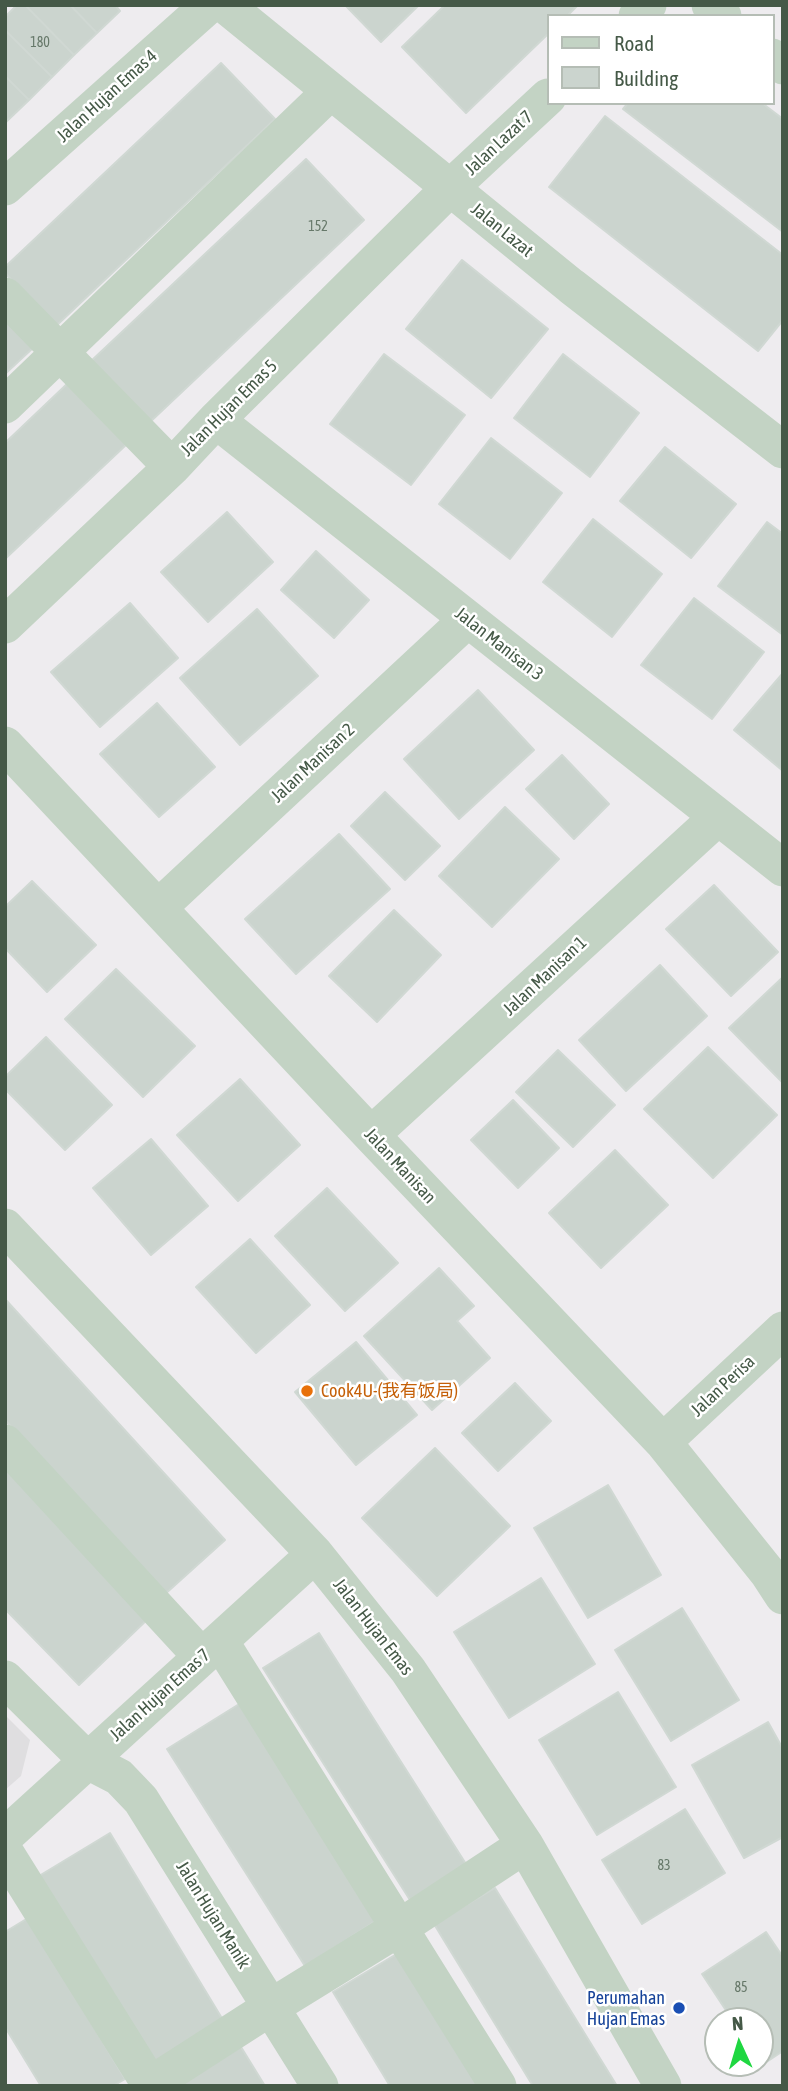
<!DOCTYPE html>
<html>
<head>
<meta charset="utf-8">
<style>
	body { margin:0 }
	#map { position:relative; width:788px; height:2091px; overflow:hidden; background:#eeecef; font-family:"Asap Condensed",sans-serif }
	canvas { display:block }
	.frame { position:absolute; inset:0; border:7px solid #455947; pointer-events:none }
	.legend { position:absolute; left:547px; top:14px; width:228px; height:91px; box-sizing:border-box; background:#fff; border:2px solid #b5bdb5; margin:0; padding:9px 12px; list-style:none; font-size:21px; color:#455947 }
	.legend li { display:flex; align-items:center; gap:14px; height:35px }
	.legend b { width:35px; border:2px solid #b5bdb5 }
	.north { position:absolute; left:704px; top:2007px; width:70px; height:70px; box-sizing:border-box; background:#fff; border:2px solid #b5bdb5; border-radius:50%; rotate:356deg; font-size:19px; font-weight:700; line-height:28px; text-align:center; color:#455947 }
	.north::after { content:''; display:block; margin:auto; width:24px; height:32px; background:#1fd741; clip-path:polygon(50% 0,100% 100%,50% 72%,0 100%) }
</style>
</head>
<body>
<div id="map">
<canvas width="788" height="2091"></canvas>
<div class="frame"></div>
<ul class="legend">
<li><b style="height:9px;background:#c3d3c4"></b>Road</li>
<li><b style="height:19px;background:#cbd4ce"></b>Building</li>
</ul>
<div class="north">N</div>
</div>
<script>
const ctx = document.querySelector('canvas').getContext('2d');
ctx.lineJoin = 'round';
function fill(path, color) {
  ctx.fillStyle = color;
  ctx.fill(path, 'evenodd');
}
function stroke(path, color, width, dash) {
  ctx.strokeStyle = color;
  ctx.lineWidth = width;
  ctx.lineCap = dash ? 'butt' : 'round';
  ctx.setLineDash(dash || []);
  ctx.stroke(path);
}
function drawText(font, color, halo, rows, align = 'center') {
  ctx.font = font + ' "Asap Condensed","Noto Sans SC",sans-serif';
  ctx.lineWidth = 5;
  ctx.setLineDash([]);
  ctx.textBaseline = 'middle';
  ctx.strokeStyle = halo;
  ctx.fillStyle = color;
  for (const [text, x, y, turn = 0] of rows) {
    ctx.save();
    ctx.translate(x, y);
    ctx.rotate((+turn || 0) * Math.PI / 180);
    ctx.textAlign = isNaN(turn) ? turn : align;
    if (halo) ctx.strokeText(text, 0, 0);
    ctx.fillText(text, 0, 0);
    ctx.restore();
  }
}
const education = new Path2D(`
	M5 1715 30 1740 21 1776 5 1790Z`);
const building = new Path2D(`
	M17 5H25L74 55 52 77 5 30V17Z
	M25 5H70L97 33 74 55Z
	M70 5H115L120 11 97 33Z
	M345 5H419L381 42Z
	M445 5H578L567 16H548V34L466 113 402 47Z
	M5 30 52 77 29 100 5 76Z
	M221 63 275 119 56 326 5 273V267Z
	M5 76 29 100 6 122 5 121Z
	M628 103H762L783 119V232L623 109Z
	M605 116 783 255V320L758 351 549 187Z
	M306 159 364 220 149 423 90 362Z
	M462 260 548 329 491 398 406 329Z
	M5 317 34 347 5 374Z
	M384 354 465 415 411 485 330 424Z
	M563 354 639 413 590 477 514 418Z
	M68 383 127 444 5 559V443Z
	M491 438 562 493 510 559 439 504Z
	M665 447 736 504 691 558 620 501Z
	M227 512 273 562 208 622 161 572Z
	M593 519 662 574 612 637 543 582Z
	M767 522 783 534V635L718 586Z
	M316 551 369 600 334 638 281 590Z
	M694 598 764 652 712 719 641 665Z
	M130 603 178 658 100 727 51 672Z
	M257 609 318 676 240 745 180 678Z
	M783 673V771L734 730Z
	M478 690 534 750 459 819 404 759Z
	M157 703 215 767 159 817 100 754Z
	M562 755 609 804 574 839 526 789Z
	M385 792 440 846 405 880 351 826Z
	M505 807 559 859 492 927 439 876Z
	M339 834 390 889 296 974 245 919Z
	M32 881 96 945 47 992 5 948V907Z
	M714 885 778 952 731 996 666 929Z
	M394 910 441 955 377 1022 329 976Z
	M660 965 707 1016 626 1091 579 1040Z
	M116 969 195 1046 143 1097 65 1019Z
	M783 977V1083L729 1028Z
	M46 1037 112 1105 65 1150 5 1089V1077Z
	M708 1047 777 1115 713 1178 644 1109Z
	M558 1050 615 1105 573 1147 516 1092Z
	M240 1079 300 1145 238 1201 177 1135Z
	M513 1100 559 1148 518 1188 471 1140Z
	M151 1139 208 1206 151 1255 93 1188Z
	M615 1150 668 1205 601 1268 549 1213Z
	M327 1188 398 1263 345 1311 275 1236Z
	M250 1239 310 1305 256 1353 196 1287Z
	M439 1268 474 1306 457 1321 490 1358 432 1410 364 1336Z
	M5 1299 225 1540 164 1595 5 1420Z
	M356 1342 417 1415 356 1465 295 1392Z
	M515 1383 551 1421 498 1471 462 1433Z
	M435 1448 510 1526 437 1596 362 1518Z
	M5 1464 152 1615 79 1685 5 1609Z
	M608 1485 661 1575 588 1618 534 1528Z
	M541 1578 595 1664 509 1718 454 1632Z
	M682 1608 739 1700 671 1741 615 1650Z
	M319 1633 466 1864 410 1900 263 1668Z
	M618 1692 676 1787 597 1835 539 1740Z
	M244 1701 382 1917 305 1966 167 1749Z
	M768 1722 783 1749V1837L744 1858 692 1765Z
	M685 1809 725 1873 642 1924 602 1860Z
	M110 1833 226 2025 149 2070 34 1879Z
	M495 1888 617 2086H533L434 1924Z
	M28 1918 125 2079 113 2086H41L5 2027V1932Z
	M766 1932 783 1957V2051L762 2065 760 2062V2021H733L702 1974Z
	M405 1949 489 2086H390L333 1992Z
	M241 2047 265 2086H179Z`);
const minor = new Path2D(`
	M225 5 571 286 783 450
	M710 5 723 16
	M637 16 648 5
	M772 57 783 66
	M5 187 209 5
	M5 296 172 467
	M5 405 331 91
	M216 420 783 868
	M5 625 172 467 216 420 450 188 548 97
	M5 745 371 1135 663 1442 768 1573 783 1596
	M158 908 468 619
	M371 1135 718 817
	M5 1227 315 1554 408 1670 525 1845 663 2086
	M663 1442 783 1330
	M5 1443 202 1657
	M220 1641 498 2086
	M5 1679 88 1761 119 1777 141 1800 320 2086
	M5 1836 315 1554
	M5 1852 151 2086
	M148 2086 271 2007 399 1928 525 1845`);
const markers = [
	[307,1391,7,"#e8710a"],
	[679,2008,7,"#1a4fb4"]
];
const numberNames = [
	["180",40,43],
	["152",318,227],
	["83",664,1866],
	["85",741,1988]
];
const streetNames = [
	["Jalan Hujan Emas 4",107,96,-42],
	["Jalan Lazat 7",499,143,-43],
	["Jalan Lazat",502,230,39],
	["Jalan Hujan Emas 5",229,408,-45],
	["Jalan Manisan 3",499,644,38],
	["Jalan Manisan 2",313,763,-43],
	["Jalan Manisan 1",545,976,-43],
	["Jalan Manisan",400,1166,47],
	["Jalan Perisa",723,1386,-43],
	["Jalan Hujan Emas",373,1627,52],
	["Jalan Hujan Emas 7",160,1695,-42],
	["Jalan Hujan Manik",213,1915,58]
];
const foodNames = [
	["Cook4U-(我有饭局)",321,1391]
];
const transitNames = [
	["Perumahan",665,1998],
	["Hujan Emas",665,2019]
];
fill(education, '#dfdee0');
fill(building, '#cbd4ce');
stroke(building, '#d0d8d3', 2);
stroke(minor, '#c3d3c4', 37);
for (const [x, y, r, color] of markers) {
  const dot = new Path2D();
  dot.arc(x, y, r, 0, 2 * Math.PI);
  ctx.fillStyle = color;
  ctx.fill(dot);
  stroke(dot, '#fff', 2.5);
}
drawText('14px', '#667869', null, numberNames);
drawText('18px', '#455947', '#fff', streetNames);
drawText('18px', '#c56008', '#fff', foodNames, 'left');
drawText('18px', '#164399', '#fff', transitNames, 'right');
</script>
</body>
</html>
